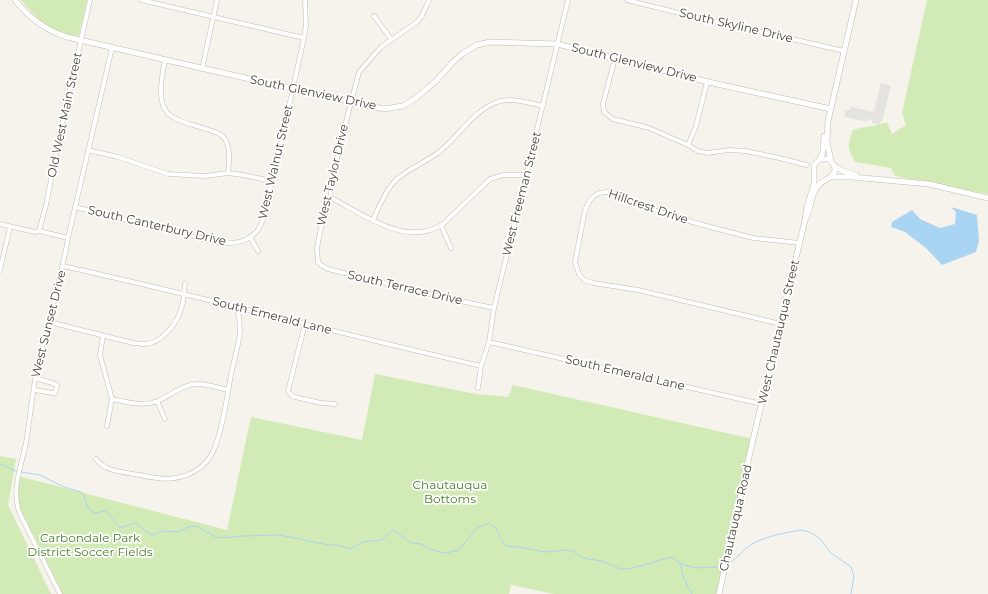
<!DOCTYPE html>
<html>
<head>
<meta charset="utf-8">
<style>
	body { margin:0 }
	canvas { display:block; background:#f6f3ec }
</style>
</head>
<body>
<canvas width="988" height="594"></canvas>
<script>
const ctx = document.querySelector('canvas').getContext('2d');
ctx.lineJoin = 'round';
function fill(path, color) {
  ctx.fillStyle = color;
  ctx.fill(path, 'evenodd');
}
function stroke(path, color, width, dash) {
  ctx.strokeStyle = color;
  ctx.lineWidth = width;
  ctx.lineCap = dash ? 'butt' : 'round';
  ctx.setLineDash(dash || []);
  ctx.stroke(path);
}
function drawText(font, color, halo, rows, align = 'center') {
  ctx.font = font + ' Montserrat,sans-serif';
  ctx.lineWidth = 3.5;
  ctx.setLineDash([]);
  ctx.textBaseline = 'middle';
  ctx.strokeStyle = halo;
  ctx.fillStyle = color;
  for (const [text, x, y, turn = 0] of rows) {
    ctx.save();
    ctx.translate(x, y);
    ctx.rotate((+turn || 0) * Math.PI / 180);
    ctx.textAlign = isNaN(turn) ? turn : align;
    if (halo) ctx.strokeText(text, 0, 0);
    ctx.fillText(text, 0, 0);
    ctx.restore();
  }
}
const green = new Path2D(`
	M21 0H87L79 35C58 40 33 15 21 0Z
	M927 0H988V194L895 176 891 168 855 162C847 148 847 144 853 130 864 126 876 127 887 122L892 134 906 125 902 113Z
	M375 374 476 394 508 397 513 385 753 439 719 594H554L511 585 509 594H60L17 505 18 476 227 530 251 417 362 440Z
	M0 456 16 459 8 505 51 594H0Z`);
const parking = new Path2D(`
	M881 83 891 86 882 121H881L880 125 872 123V120L867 119V122L845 117V110H850L851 107 874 112Z`);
const water = new Path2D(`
	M951 207 977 215 979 241 976 252 942 265 926 248 905 232 891 227 892 222 912 210 920 219 940 228 955 224 956 212Z`);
const stream = new Path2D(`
	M0 464 18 472
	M21 472 40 475 64 487 81 492 84 495 85 501 90 511 97 513 105 511 107 512 119 527C125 528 131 523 136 523L148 533 152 535 164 531 178 532 188 527 196 526 216 537 222 538 242 536 279 535 329 545H337L350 549 363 542 381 540 393 530 411 543 421 544 435 551 446 553 459 550 477 528 489 523 496 528 503 543 507 546 519 547 545 552 567 550 573 551 582 558 602 561 620 569 633 568 671 557 680 563 684 579 692 594
	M680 563C694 570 708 568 722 566
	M727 564C738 559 742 550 752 544 767 536 784 533 801 530L809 532 815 535 820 539 831 553 851 567 854 576 851 594`);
const minor = new Path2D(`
	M141 0 304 38
	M429 0 422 16 417 22 381 47 359 72 339 149 330 197 321 228 317 248 318 262 321 265 328 269 441 297 494 308
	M627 0 679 13 844 51
	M374 16 391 39
	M615 58 603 104 604 112 613 119 649 128 688 145 698 151 707 153 729 150 745 151 775 157 807 165
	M165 60C162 76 155 105 171 116 182 123 195 125 206 129 213 131 221 133 225 139 231 149 229 162 228 173
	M202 69 217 0
	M688 145 696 126 707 82
	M88 150 118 157 168 174 205 176 228 173 243 175 272 181
	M330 197C362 214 407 248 443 224L490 179 503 175H526
	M75 207 220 243C233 244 248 242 257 231 265 222 268 197 271 185 283 136 293 87 304 38L306 25 305 0
	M373 220C379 207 384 193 394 182 406 169 425 163 439 152 459 136 473 111 497 102 512 97 529 103 543 106
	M0 224 35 232 39 231 68 238
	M441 225 451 248
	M39 231 46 205 62 124 90 0
	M250 237 258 251
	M63 266C203 297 341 334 481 366
	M0 270 10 227
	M49 322 133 343C137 343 141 344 145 344 163 343 178 322 182 306 184 299 184 291 185 284
	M305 324 288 391 292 396 295 397 321 403 335 404
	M781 324 638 290 593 283 584 280 579 274 575 262 585 210 590 200 594 196 599 193 606 192 617 194 654 210 699 224 753 238 800 243
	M103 336 100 355 112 399 107 426
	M489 342 762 404
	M478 388 481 366 489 342 494 308 513 229 568 0
	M34 390 53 393H55L57 386 55 384 36 378
	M112 399C126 402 143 407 158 401 171 395 183 384 198 384 207 384 219 388 228 390
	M157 401 165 419
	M96 459C105 472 125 472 140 475 162 480 182 482 201 467 207 462 212 455 215 447 224 424 227 394 232 370 235 357 239 344 240 331 240 323 239 315 237 307
	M60 594 19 512C11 486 23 463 27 437 31 411 33 385 39 359 49 319 61 279 68 238L112 48`);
const tertiary = new Path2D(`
	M15 0C29 18 45 30 67 37L201 68 384 109 403 106 416 98 436 81 452 63 462 54 477 45 490 42 557 44 717 84 831 109
	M820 159 823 151 824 136
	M831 161 827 142 828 121 856 0
	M834 166 843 171 856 175
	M830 177H852L929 184 988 198
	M719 594 751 448 805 220 807 207 814 184V165L820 159H829C832 162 835 165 835 170 834 178 822 180 817 187 810 197 811 211 805 220`);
const streetNames = [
	["South Skyline Drive",736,26,13],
	["South Glenview Drive",634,63,14],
	["South Glenview Drive",313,93,12],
	["Old West Main Street",65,115,-78],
	["West Walnut Street",276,162,-77],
	["West Taylor Drive",333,175,-77],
	["West Freeman Street",522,194,-76],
	["Hillcrest Drive",648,207,19],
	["South Canterbury Drive",157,226,13],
	["South Terrace Drive",405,288,13],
	["South Emerald Lane",272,316,14],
	["West Sunset Drive",49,324,-76],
	["West Chautauqua Street",779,332,-77],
	["South Emerald Lane",625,373,13],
	["Chautauqua Road",736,518,-77]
];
const parkNames = [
	["Chautauqua",450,485],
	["Bottoms",450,499],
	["Carbondale Park",90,538],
	["District Soccer Fields",90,552]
];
fill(green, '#d2eab5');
fill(parking, '#e5e3e0');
fill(water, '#a9d4f2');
stroke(stream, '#a9d4f2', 1);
stroke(minor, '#c2bbae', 5);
stroke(tertiary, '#c2bbae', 6);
stroke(minor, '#fff', 4);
stroke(tertiary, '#fff', 5);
drawText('12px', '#4b4439', '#fff', streetNames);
drawText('12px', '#4a7f2a', '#fff', parkNames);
</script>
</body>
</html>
